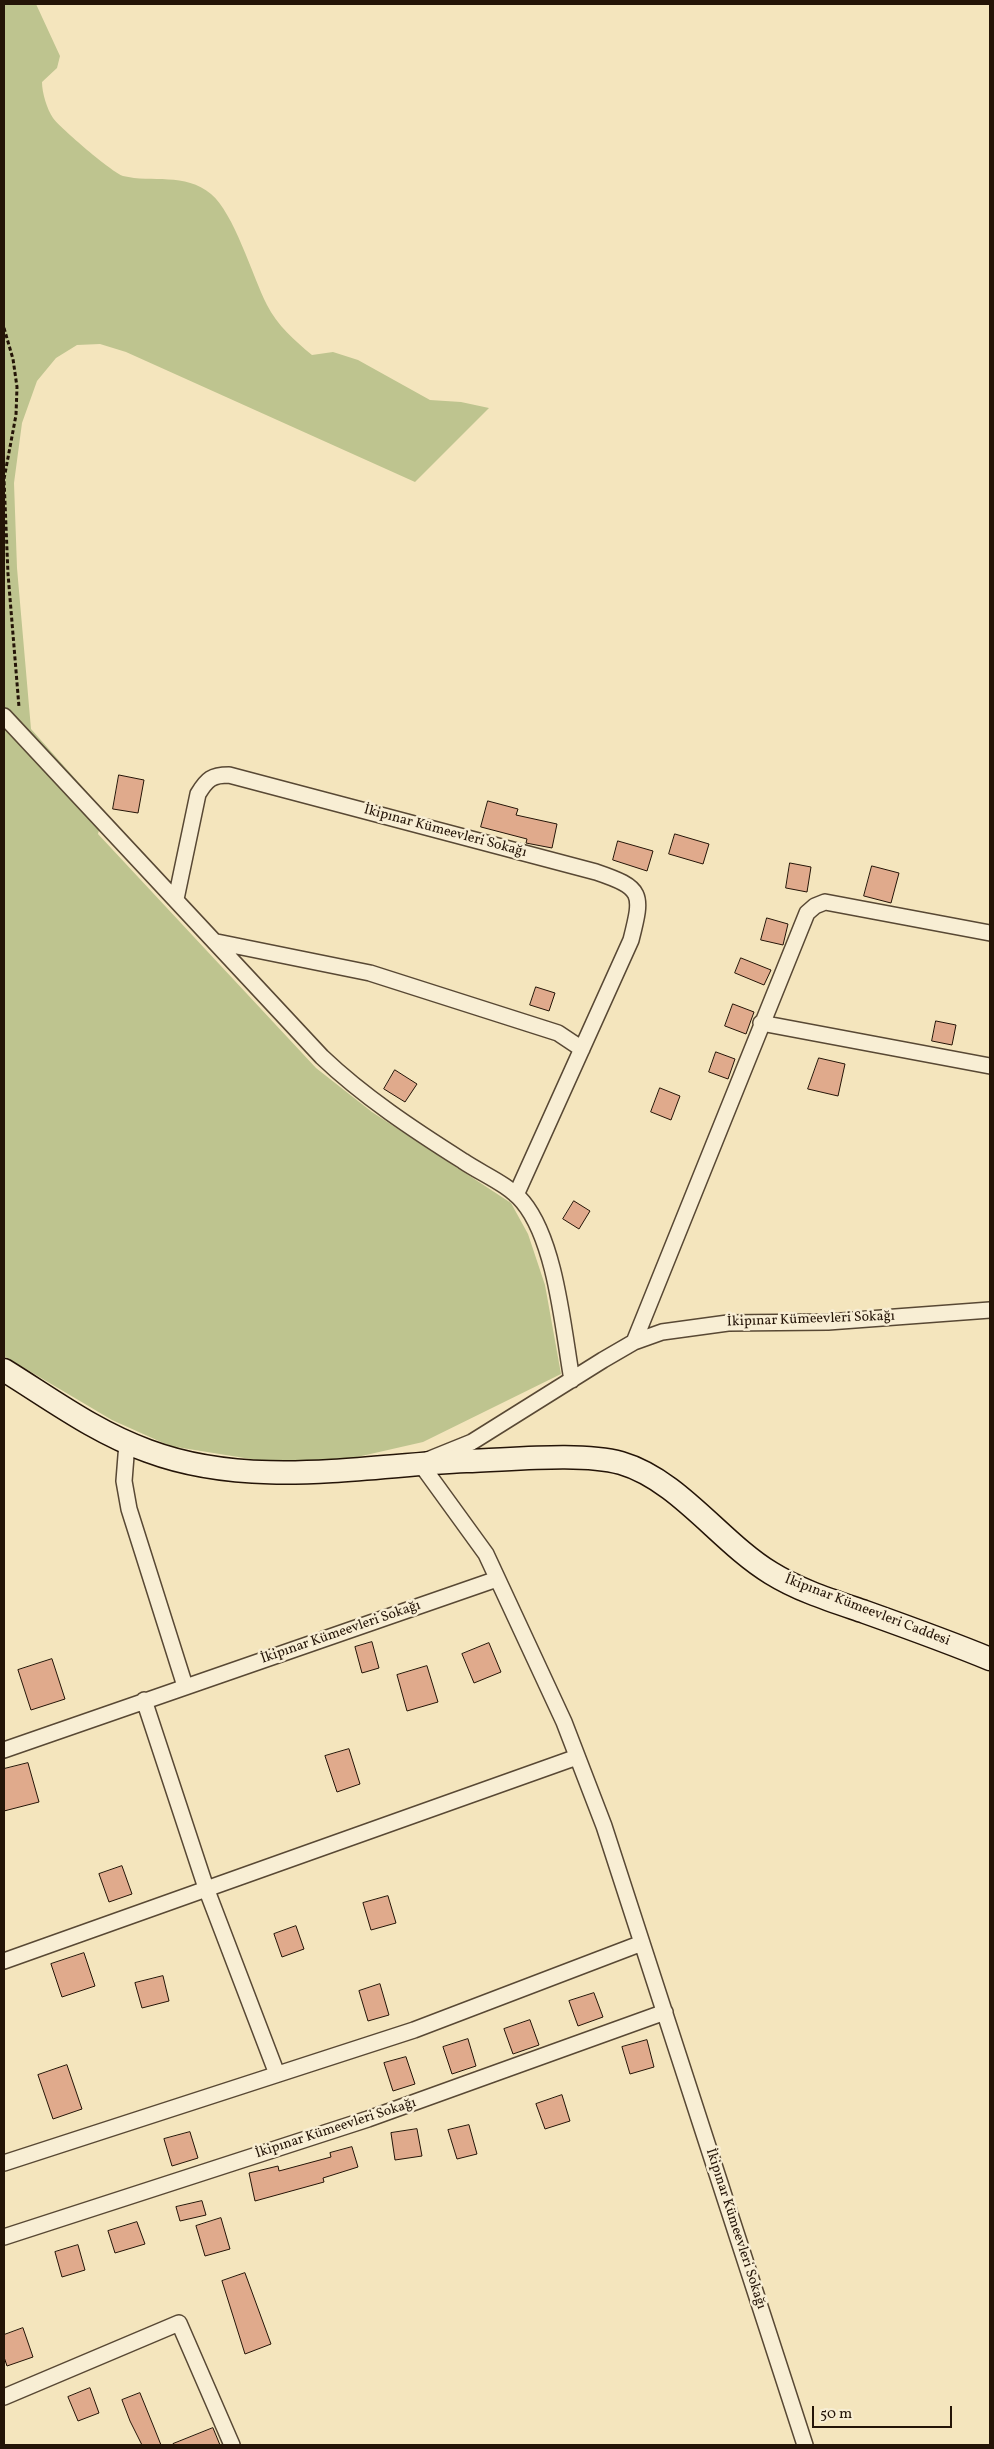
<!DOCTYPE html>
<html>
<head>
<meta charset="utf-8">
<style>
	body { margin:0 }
	#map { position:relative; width:994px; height:2449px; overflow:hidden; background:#f4e5bd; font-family:Vollkorn,serif }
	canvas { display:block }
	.frame { position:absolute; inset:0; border:5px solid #241407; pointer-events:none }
	.scale { position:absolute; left:812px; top:2406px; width:140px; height:22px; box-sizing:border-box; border:2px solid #241407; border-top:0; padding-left:6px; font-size:15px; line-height:18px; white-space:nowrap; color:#241407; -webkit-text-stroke:4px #f8eed4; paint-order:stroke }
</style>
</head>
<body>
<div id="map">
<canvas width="994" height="2449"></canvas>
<div class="frame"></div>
<div class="scale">50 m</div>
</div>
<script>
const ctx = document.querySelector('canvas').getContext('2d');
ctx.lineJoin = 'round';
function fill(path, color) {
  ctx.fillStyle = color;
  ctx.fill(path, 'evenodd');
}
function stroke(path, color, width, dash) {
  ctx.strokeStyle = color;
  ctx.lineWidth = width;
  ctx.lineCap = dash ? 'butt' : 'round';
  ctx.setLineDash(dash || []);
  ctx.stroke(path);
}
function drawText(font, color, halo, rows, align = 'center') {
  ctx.font = font + ' Vollkorn,serif';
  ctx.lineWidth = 5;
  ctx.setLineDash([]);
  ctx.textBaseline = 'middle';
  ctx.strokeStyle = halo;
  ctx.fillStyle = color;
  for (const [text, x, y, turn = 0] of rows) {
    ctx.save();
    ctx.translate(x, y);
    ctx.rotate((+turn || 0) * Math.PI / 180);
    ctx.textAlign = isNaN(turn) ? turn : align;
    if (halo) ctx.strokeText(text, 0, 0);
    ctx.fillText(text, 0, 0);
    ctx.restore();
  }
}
const green = new Path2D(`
	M4 4H36L60 56 57 68 42 82C42 93 47 109 53 118 60 128 113 173 123 176 152 183 185 172 211 194 234 213 252 275 267 305 277 325 295 341 312 355L333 352 358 360 430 400 461 402 489 408 415 482 126 352 100 344 77 345 56 358 37 381 22 423 14 483 17 568 31 729 104 811 98 834 316 1068 372 1112 511 1203 528 1234 545 1285 561 1374 423 1442 344 1460 263 1461 170 1446 112 1420 4 1356Z`);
const building = new Path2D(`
	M119 775 144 780 138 813 113 809Z
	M488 801 518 809 516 815 557 824 552 848 526 843 527 839 481 827Z
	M675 834 709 844 703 864 669 854Z
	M618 841 653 851 647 871 613 860Z
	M790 863 811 867 807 892 786 888Z
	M872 866 899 873 891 903 864 896Z
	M767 918 788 924 783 945 761 940Z
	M741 958 771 970 764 985 735 973Z
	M536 987 555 993 549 1011 530 1005Z
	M733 1004 754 1012 746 1034 725 1026Z
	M936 1021 956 1025 952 1045 932 1041Z
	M716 1052 735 1059 728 1079 709 1072Z
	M819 1058 845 1064 838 1096 808 1089Z
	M395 1070 417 1084 405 1102 384 1089Z
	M660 1088 680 1096 671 1120 651 1112Z
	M574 1201 590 1211 579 1229 563 1219Z
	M372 1642 379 1668 362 1673 355 1647Z
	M489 1643 501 1672 474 1683 462 1654Z
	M52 1659 65 1699 31 1710 18 1670Z
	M427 1666 438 1702 407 1711 397 1675Z
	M349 1749 360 1784 337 1792 325 1756Z
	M28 1763 39 1802 4 1811V1769Z
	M122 1866 132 1894 109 1902 99 1874Z
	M388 1896 396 1923 371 1930 363 1903Z
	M296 1926 304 1949 282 1957 274 1934Z
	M84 1953 95 1986 62 1997 51 1964Z
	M163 1976 169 2001 142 2008 135 1983Z
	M380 1984 389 2015 368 2021 359 1991Z
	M594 1993 603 2017 578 2026 569 2001Z
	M530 2020 539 2045 513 2054 504 2029Z
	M468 2039 476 2066 452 2074 443 2047Z
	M647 2040 654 2067 630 2074 622 2047Z
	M406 2057 415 2084 393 2091 384 2063Z
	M67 2065 82 2109 53 2119 38 2075Z
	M562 2095 570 2121 545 2129 536 2104Z
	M469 2125 477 2154 457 2159 448 2130Z
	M417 2129 422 2156 395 2160 391 2133Z
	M190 2132 198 2158 172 2166 164 2139Z
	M352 2147 358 2167 323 2178 324 2182 255 2201 249 2173 278 2166 279 2171 331 2157 330 2153Z
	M202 2201 206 2215 180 2221 176 2207Z
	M221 2218 230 2249 205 2256 196 2226Z
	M137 2222 145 2244 115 2253 108 2231Z
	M78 2245 85 2270 62 2277 55 2252Z
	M245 2273 271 2344 245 2354 222 2281Z
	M23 2328 33 2357 7 2366 4 2357V2335Z
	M90 2388 99 2413 78 2421 68 2397Z
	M140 2393 153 2425 161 2445H142L130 2421 122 2400Z
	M213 2428 220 2445H173V2444Z`);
const path = new Path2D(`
	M4 328 13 359 17 387 16 415 4 479 8 574 19 707`);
const street = new Path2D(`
	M4 716 322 1057C364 1097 414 1130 463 1161 482 1174 508 1184 523 1202 556 1242 563 1329 572 1380
	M176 899 198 794C207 779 212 775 229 775L596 872C643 888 643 893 631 940L516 1195
	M217 942 370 973 558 1033 582 1049
	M761 1023 990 1066
	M634 1342 807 913 815 906 825 902 990 933
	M127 1443 124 1481 129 1509 185 1686
	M144 1700 206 1888 277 2074
	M4 1750 497 1579
	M4 1961 577 1757
	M4 2163 414 2030 642 1943
	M4 2237 368 2119 665 2012
	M4 2397 179 2323 232 2445
	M805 2445 604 1826 564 1722 486 1554 420 1463 472 1442 603 1360 634 1342 662 1332 728 1323 828 1322 990 1310`);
const secondary = new Path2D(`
	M4 1370C51 1399 95 1432 148 1451 250 1489 361 1466 466 1461 509 1460 581 1452 621 1463 679 1480 720 1542 771 1573 800 1591 833 1601 865 1612 907 1627 949 1642 990 1659`);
const streetNames = [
	["İkipınar Kümeevleri Sokağı",445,832,15],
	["İkipınar Kümeevleri Sokağı",811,1320,-2],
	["İkipınar Kümeevleri Caddesi",867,1611,21],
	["İkipınar Kümeevleri Sokağı",341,1633,-19],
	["İkipınar Kümeevleri Sokağı",336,2129,-18],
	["İkipınar Kümeevleri Sokağı",735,2229,72]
];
fill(green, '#bec48f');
fill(building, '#e0aa8c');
stroke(building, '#241407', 1);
stroke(street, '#584834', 18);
stroke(secondary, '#241407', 25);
stroke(path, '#241407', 3, [4, 2.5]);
stroke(street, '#f8eed4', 15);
stroke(secondary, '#f8eed4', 22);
drawText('14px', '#241407', '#f8eed4', streetNames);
</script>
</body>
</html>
